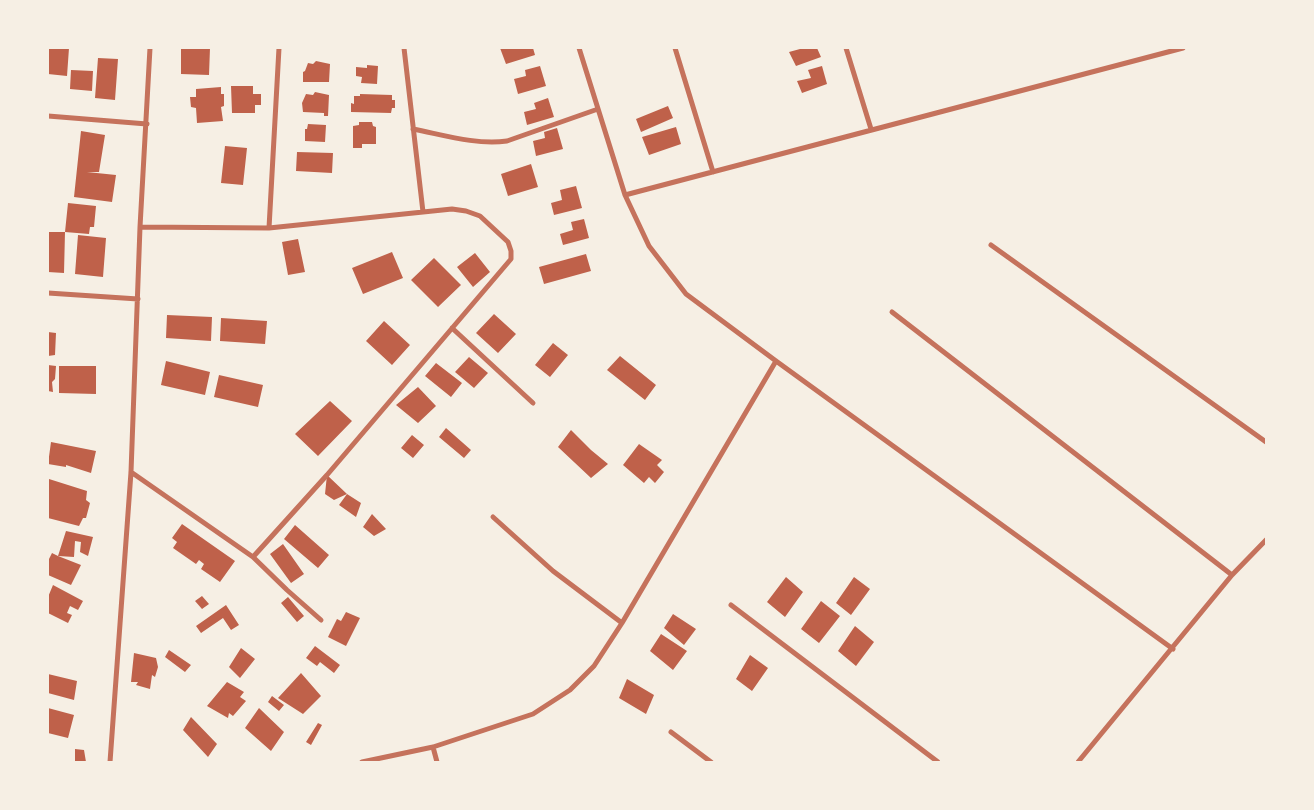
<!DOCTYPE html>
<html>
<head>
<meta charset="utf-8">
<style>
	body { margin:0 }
	#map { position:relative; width:1314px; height:810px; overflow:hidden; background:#f6efe4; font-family:Spectral,serif }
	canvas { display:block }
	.frame { position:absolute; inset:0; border:49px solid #f6efe4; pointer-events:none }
</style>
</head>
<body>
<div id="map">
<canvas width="1314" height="810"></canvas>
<div class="frame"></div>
</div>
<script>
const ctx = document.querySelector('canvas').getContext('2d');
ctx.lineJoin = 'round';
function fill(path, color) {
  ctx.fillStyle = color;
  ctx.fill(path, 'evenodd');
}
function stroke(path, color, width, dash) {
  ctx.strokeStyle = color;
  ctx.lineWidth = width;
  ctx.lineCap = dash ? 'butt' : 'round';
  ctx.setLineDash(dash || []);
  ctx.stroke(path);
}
const building = new Path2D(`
	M48 48H69L67 76 48 74Z
	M181 48H210L209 75 181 74Z
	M500 48H533L535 55 506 64Z
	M800 48H817L821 57 796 66 789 52 800 49Z
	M98 58 118 59 115 100 95 98Z
	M316 61 330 64 329 82H303V72L305 71 308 63 313 64Z
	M367 65 378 66 377 84 361 83 362 77 356 76V67L367 68Z
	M540 66 546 86 518 94 514 79 526 76 525 70Z
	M822 66 827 84 802 93 797 81 811 78 808 70Z
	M71 70 93 71 92 91 70 89Z
	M231 86H253V94H261V105H255V113H232Z
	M221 87V94H224V106L221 107 223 121 197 123 196 108 191 107 190 97H196V89Z
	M315 92 329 95 328 116H324V113L303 112 302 103 306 94 313 95Z
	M360 94 392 95V100H395V108H392L391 113 351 112V103L354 104V96H360Z
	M548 98 554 117 527 125 524 112 536 109 534 103Z
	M668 106 673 118 641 132 636 119Z
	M359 122H372L373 126 376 127V144H362V148H353V126L359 125Z
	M308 124 326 125 325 142 305 141V129H307Z
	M676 127 681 144 649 155 642 137Z
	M557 128 563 149 536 156 533 141 545 138 544 132Z
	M81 131 105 135 99 172H87L116 175 112 202 74 197Z
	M225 146 247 148 243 185 221 183Z
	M297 152 333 153 332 173 296 171Z
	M531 164 538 187 508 196 501 174Z
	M576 186 582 208 554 215 551 203 562 200 560 190Z
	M68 203 96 206 94 227H90L89 234 65 232 64 273 48 272V232H65Z
	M584 219 589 238 563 245 560 234 573 230 571 222Z
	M78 235 106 238 103 277 75 274Z
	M298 239 305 272 288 275 282 242Z
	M392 252 403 278 363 294 352 268Z
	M475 253 490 272 473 287 457 267Z
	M586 254 591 271 544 284 539 267Z
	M434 258 461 285 438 307 411 280Z
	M494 314 516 334 498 353 476 333Z
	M167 315 212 317 211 341 166 338Z
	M221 318 267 321 265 344 220 341Z
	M384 321 410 345 392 365 366 341Z
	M48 332 56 333 55 355 48 356Z
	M553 343 568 355 550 377 535 365Z
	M620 356 656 385 645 400 607 370Z
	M469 357 488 373 474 388 455 372Z
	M166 361 210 372 205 395 161 385Z
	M436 363 462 383 451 397 425 376Z
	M48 365 56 366 55 379 52 382 53 392 48 391Z
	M59 366H96V394L59 393Z
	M219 375 263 385 258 407 214 397Z
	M418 387 436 406 418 423 396 405Z
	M330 401 352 421 318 456 295 434Z
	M446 428 471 450 464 458 439 437Z
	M571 430 591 450 608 464 591 478 558 447Z
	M412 435 424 445 413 458 401 448Z
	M51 442 96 451 91 473 66 465V467L48 464Z
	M639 444 662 460 657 465 664 472 655 483 649 477 644 483 623 465Z
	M327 475 347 494 334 500 325 494Z
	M49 479 87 491 86 500 90 503 86 518H83L79 526 48 518V486Z
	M347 494 361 503 356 517 339 505Z
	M372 514 386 529 374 536 363 527Z
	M182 524 235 561 220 582 201 569 204 564 199 560 196 564 173 548 177 542 172 538Z
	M295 525 329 555 318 568 284 539Z
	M66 531 93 537 88 556 80 552 81 542 75 541 74 557 58 556 81 565 71 585 48 575V561L52 553 58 556Z
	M283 544 304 574 291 583 270 554Z
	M786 577 803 592 785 617 767 602Z
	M854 577 870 589 851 615 836 603Z
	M53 585 83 601 78 610 70 606 67 613 72 615 68 623 48 613V597Z
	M202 596 209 604 202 609 195 601Z
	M288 597 304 616 297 622 281 603Z
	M821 601 840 616 819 643 801 629Z
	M226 605 239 625 231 630 223 618 201 633 196 626Z
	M346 612 360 618 346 646 328 637 337 619 341 621Z
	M673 614 696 629 684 645 664 628Z
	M855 626 874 642 856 666 838 651Z
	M661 634 687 651 673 670 650 651Z
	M315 646 340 665 334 673 320 662 317 666 306 658Z
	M241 648 255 659 240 678 229 667Z
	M169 650 191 665 185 672 165 657Z
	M134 653 156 658 158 667 155 677 152 675 150 689 136 685 138 682H131Z
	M750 655 768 668 752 691 736 679Z
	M301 673 321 696 303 714 278 698Z
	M48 674 77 681 74 700 48 693Z
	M627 679 654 695 646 714 619 698Z
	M227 682 244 692 240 697 246 701 233 716 229 713 228 718 207 706Z
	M272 696 284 705 279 711 268 702Z
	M48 708 74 715 68 738 48 733Z
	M259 708 284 732 271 751 245 728Z
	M191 717 217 744 208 757 183 730Z
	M318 723 322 725 311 745 306 742Z
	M75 749 84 750 86 762 75 761Z`);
const minor = new Path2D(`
	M404 48 423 212
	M579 48 625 195 649 246 686 294 776 361 1173 649
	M675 48 713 172
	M846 48 871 129
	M48 116 147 124
	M413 129C444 135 475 145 507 141L598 109
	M625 195 1183 48
	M140 227 269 228 452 209 466 211 480 216 508 242 511 251V259L327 475 253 557
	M269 228 279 48
	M991 245 1266 442
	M48 293 138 299
	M892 312 1232 575
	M452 328 533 403
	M131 472 253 557 287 590 321 620
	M493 517 553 571 622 623
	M731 605 938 762
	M671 732 711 762
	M433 747 437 762
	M110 762 131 472 140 227 150 48
	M362 762 433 747 533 714 570 690 594 666 622 623 776 361
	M1078 762 1232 575 1266 540`);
fill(building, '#bf614a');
stroke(minor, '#c5725c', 5);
</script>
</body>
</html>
